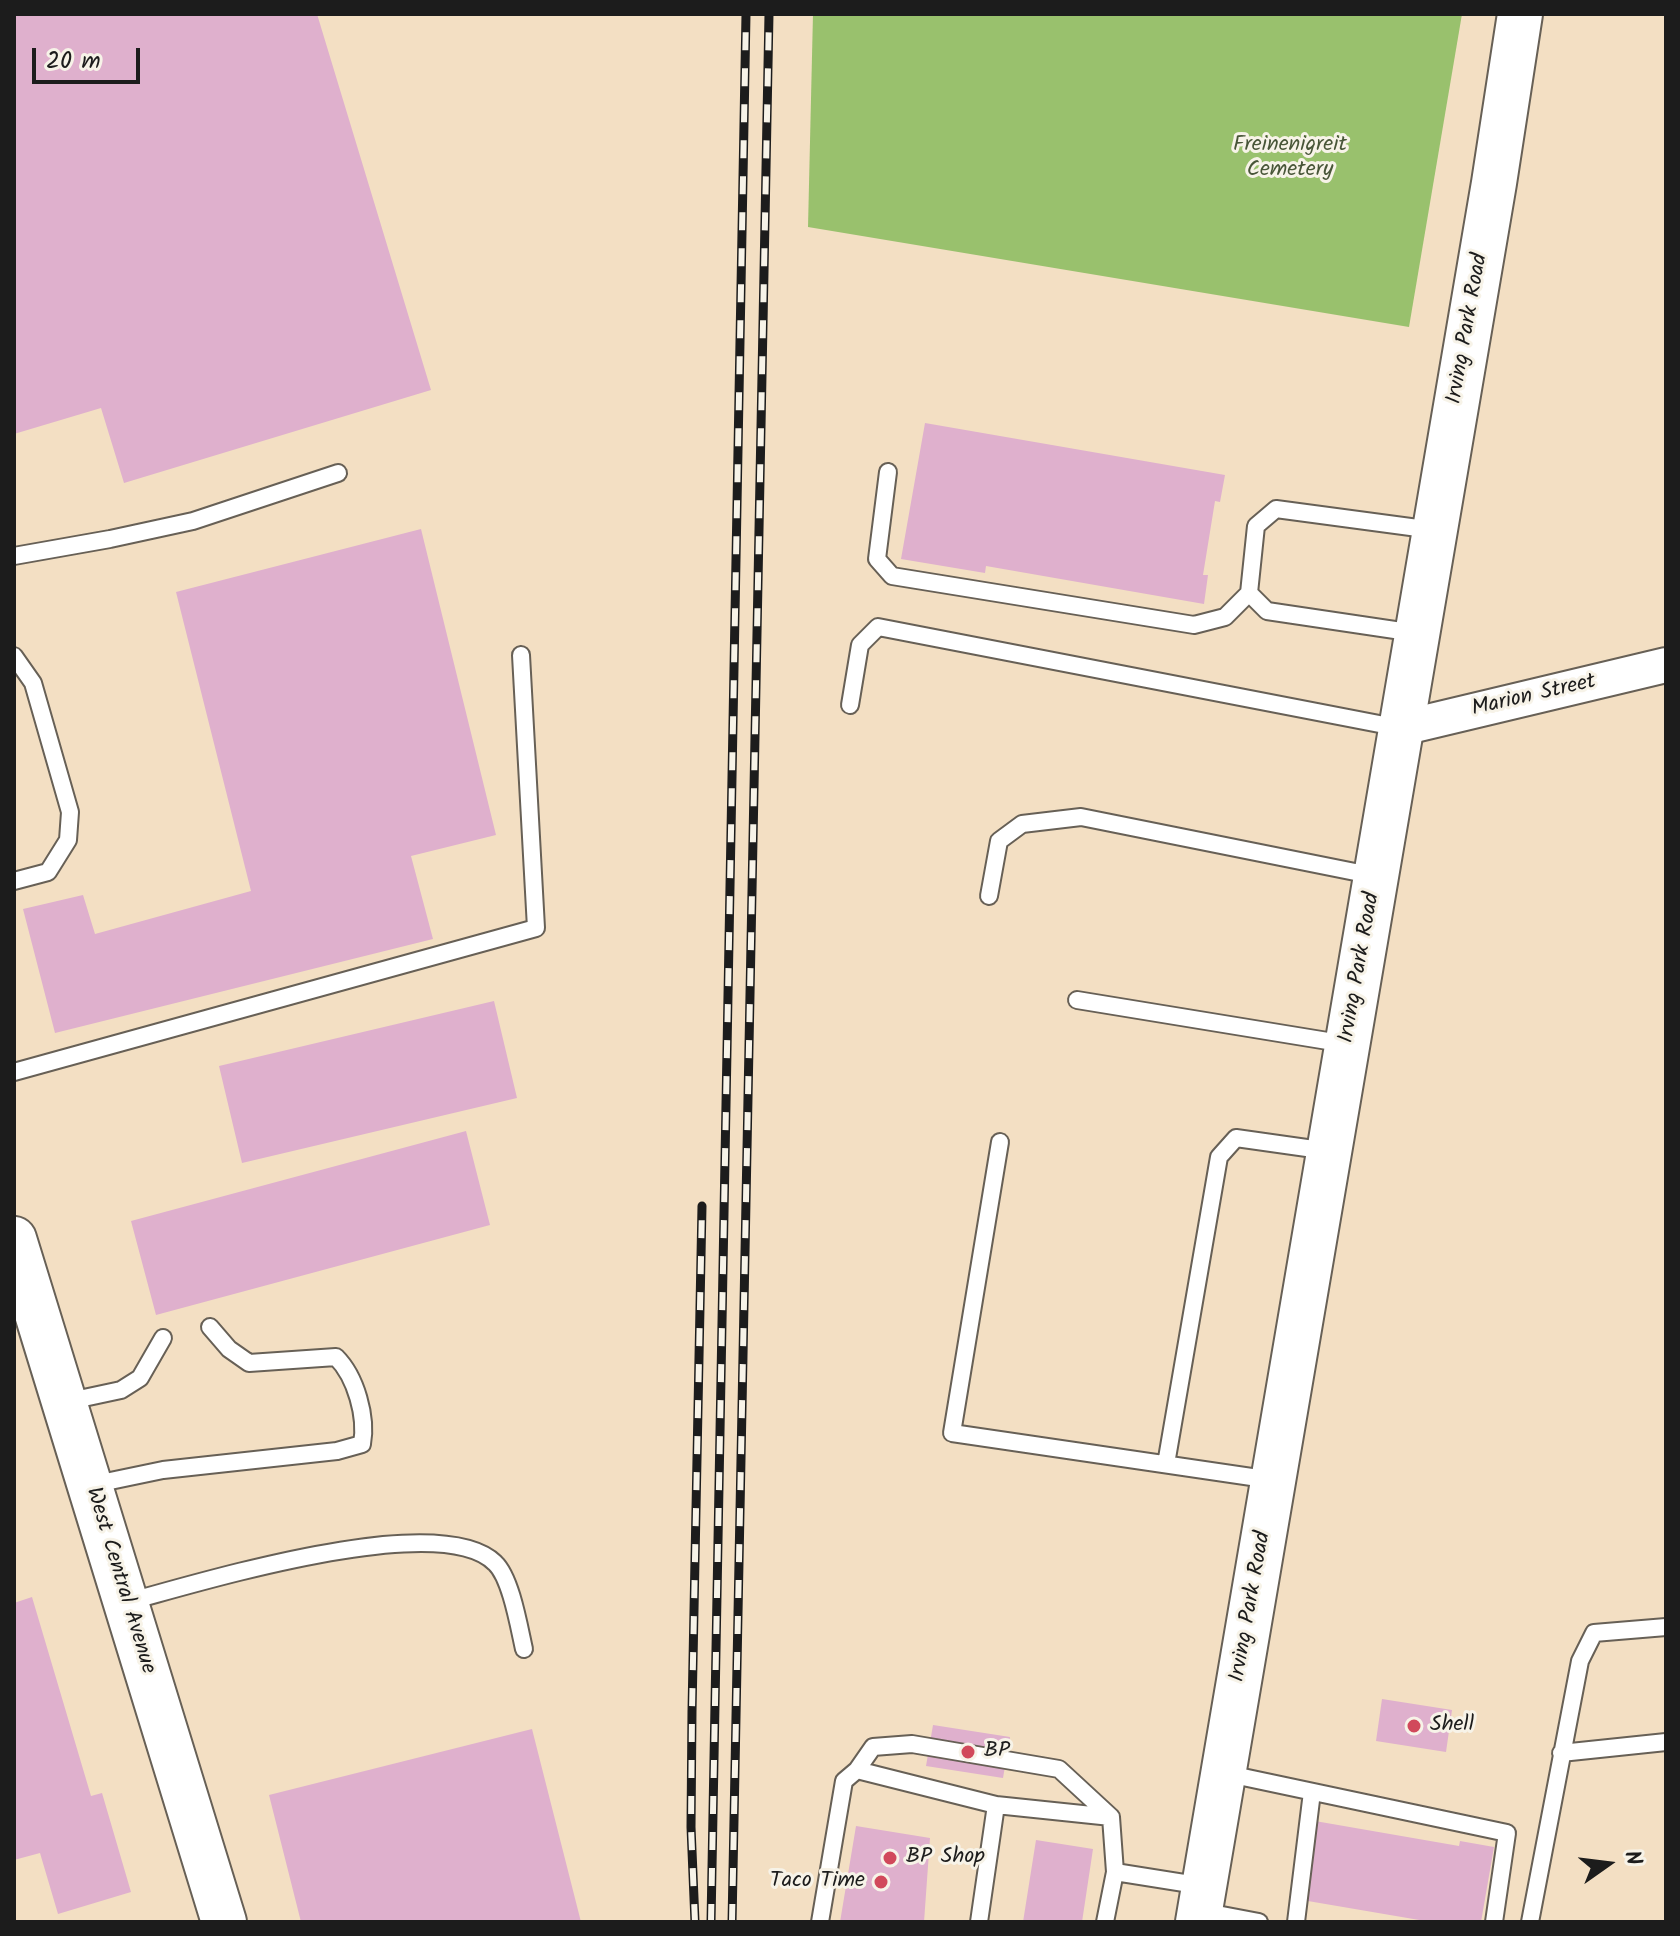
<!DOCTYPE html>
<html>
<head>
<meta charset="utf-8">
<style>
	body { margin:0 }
	#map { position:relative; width:1680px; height:1936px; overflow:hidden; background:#f3dfc3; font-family:Kalam,sans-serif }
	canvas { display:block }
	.frame { position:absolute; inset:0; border:16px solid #1c1c1c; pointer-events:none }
	.north { position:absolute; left:1568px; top:1824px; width:80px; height:80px; -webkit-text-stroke:6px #f7f3e8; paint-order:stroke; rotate:76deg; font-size:22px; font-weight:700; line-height:32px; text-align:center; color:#1c1c1c }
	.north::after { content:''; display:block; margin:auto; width:28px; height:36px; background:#1c1c1c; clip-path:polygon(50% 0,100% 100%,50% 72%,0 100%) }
	.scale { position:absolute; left:32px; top:48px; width:108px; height:36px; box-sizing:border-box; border:4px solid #1c1c1c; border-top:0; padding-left:10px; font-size:24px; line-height:28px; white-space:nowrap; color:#1c1c1c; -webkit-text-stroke:6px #f7f3e8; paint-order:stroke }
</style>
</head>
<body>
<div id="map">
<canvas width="1680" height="1936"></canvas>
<div class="frame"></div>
<div class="north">N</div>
<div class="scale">20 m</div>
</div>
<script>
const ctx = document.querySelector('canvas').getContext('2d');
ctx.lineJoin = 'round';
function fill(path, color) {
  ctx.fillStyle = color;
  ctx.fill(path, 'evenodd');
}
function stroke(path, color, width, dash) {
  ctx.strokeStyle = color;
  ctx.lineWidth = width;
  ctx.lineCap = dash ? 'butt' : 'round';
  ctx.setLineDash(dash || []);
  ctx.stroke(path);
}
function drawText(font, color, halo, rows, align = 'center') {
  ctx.font = font + ' Kalam,sans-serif';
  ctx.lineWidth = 6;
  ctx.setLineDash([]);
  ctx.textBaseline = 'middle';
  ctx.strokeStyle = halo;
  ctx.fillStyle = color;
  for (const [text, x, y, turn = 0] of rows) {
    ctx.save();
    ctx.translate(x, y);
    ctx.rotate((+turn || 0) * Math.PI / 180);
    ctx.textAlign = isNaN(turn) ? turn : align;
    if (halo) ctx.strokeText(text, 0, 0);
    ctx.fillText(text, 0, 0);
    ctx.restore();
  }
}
const green = new Path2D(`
	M813 14H1462L1409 327 808 227Z`);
const building = new Path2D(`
	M14 14H317L431 390 124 483 101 408 14 434Z
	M925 423 1225 475 1220 502 1215 501 1203 575H1208L1204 604 986 566 985 573 901 559Z
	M421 529 496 835 411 856 433 939 55 1033 23 909 83 895 95 934 251 891 176 592Z
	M494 1001 517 1098 242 1163 219 1066Z
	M466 1131 490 1225 156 1315 131 1221Z
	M32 1597 91 1796 102 1793 131 1892 58 1914 40 1853 14 1860V1761H16L14 1603Z
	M1382 1699 1452 1710 1446 1752 1376 1741Z
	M933 1725 1010 1737 1003 1778 926 1766Z
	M532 1729 581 1922H301L269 1795Z
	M1315 1821 1459 1846 1460 1841 1494 1847 1481 1922H1431L1302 1900Z
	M856 1826 930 1838 924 1922H840Z
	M1036 1840 1093 1849 1082 1922H1023Z`);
const lane = new Path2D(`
	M888 472 877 559 892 576 1194 625 1225 617 1249 593 1256 526 1276 509 1433 530
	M14 556 110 539 193 521 338 473
	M1249 593 1267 611 1415 633
	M14 656 33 683 70 812 68 840 48 872 14 881
	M850 705 860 645 878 627 1400 728
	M989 896 999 841 1022 824 1081 817 1375 876
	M1077 1000 1346 1044
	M14 1072 536 928 521 655
	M1000 1142 952 1433 1272 1480
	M65 1402 121 1390 140 1378 163 1338
	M1166 1464 1219 1157 1236 1138 1328 1151
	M91 1485 163 1470 337 1451 362 1444C367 1417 356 1377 336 1357L249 1363 229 1349 210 1327
	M127 1602C199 1583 439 1508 495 1563 511 1578 519 1627 524 1649
	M1561 1753 1666 1742
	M857 1770 996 1805 1111 1817 1115 1872 1203 1886
	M1224 1773 1507 1833 1494 1922
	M1201 1911 1259 1922
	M820 1922 844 1781 857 1770 873 1747 912 1744 1059 1769 1111 1817
	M979 1922 996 1805
	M1105 1922 1115 1872
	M1296 1922 1312 1792
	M1530 1922 1580 1661 1594 1633 1666 1627`);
const street = new Path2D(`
	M1402 728 1666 665`);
const secondary = new Path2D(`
	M14 1239 224 1922
	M1198 1922 1494 183 1520 14`);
const rail = new Path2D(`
	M695 1922 691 1827 692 1711 702 1206
	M711 1922 746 14
	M732 1922 769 14`);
const markers = [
	[1414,1726,8,"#d1495b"],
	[968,1752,8,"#d1495b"],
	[890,1858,8,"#d1495b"],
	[881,1882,8,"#d1495b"]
];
const parkNames = [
	["Freinenigreit",1290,146],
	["Cemetery",1290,171]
];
const streetNames = [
	["Irving Park Road",1469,329,-80],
	["Marion Street",1534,697,-13],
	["Irving Park Road",1361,968,-80],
	["West Central Avenue",119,1581,73],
	["Irving Park Road",1252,1607,-80]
];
const poiNames = [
	["Shell",1430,1726],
	["BP",984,1752],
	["BP Shop",906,1858],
	["Taco Time",865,1882,"right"]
];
fill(green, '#99c16d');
fill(building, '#dfb0cd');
stroke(lane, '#676056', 20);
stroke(street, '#676056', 38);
stroke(secondary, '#676056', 48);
stroke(lane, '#fff', 16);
stroke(street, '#fff', 34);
stroke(secondary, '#fff', 44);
stroke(rail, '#1c1c1c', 9);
stroke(rail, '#f7f3e8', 6, [18]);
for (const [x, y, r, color] of markers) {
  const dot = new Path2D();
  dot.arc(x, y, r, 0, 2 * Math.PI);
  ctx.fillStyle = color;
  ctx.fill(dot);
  stroke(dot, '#f7f3e8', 3);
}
drawText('22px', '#485638', '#f7f3e8', parkNames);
drawText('22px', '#1c1c1c', '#f7f3e8', streetNames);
drawText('22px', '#1c1c1c', '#f7f3e8', poiNames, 'left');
</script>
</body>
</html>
